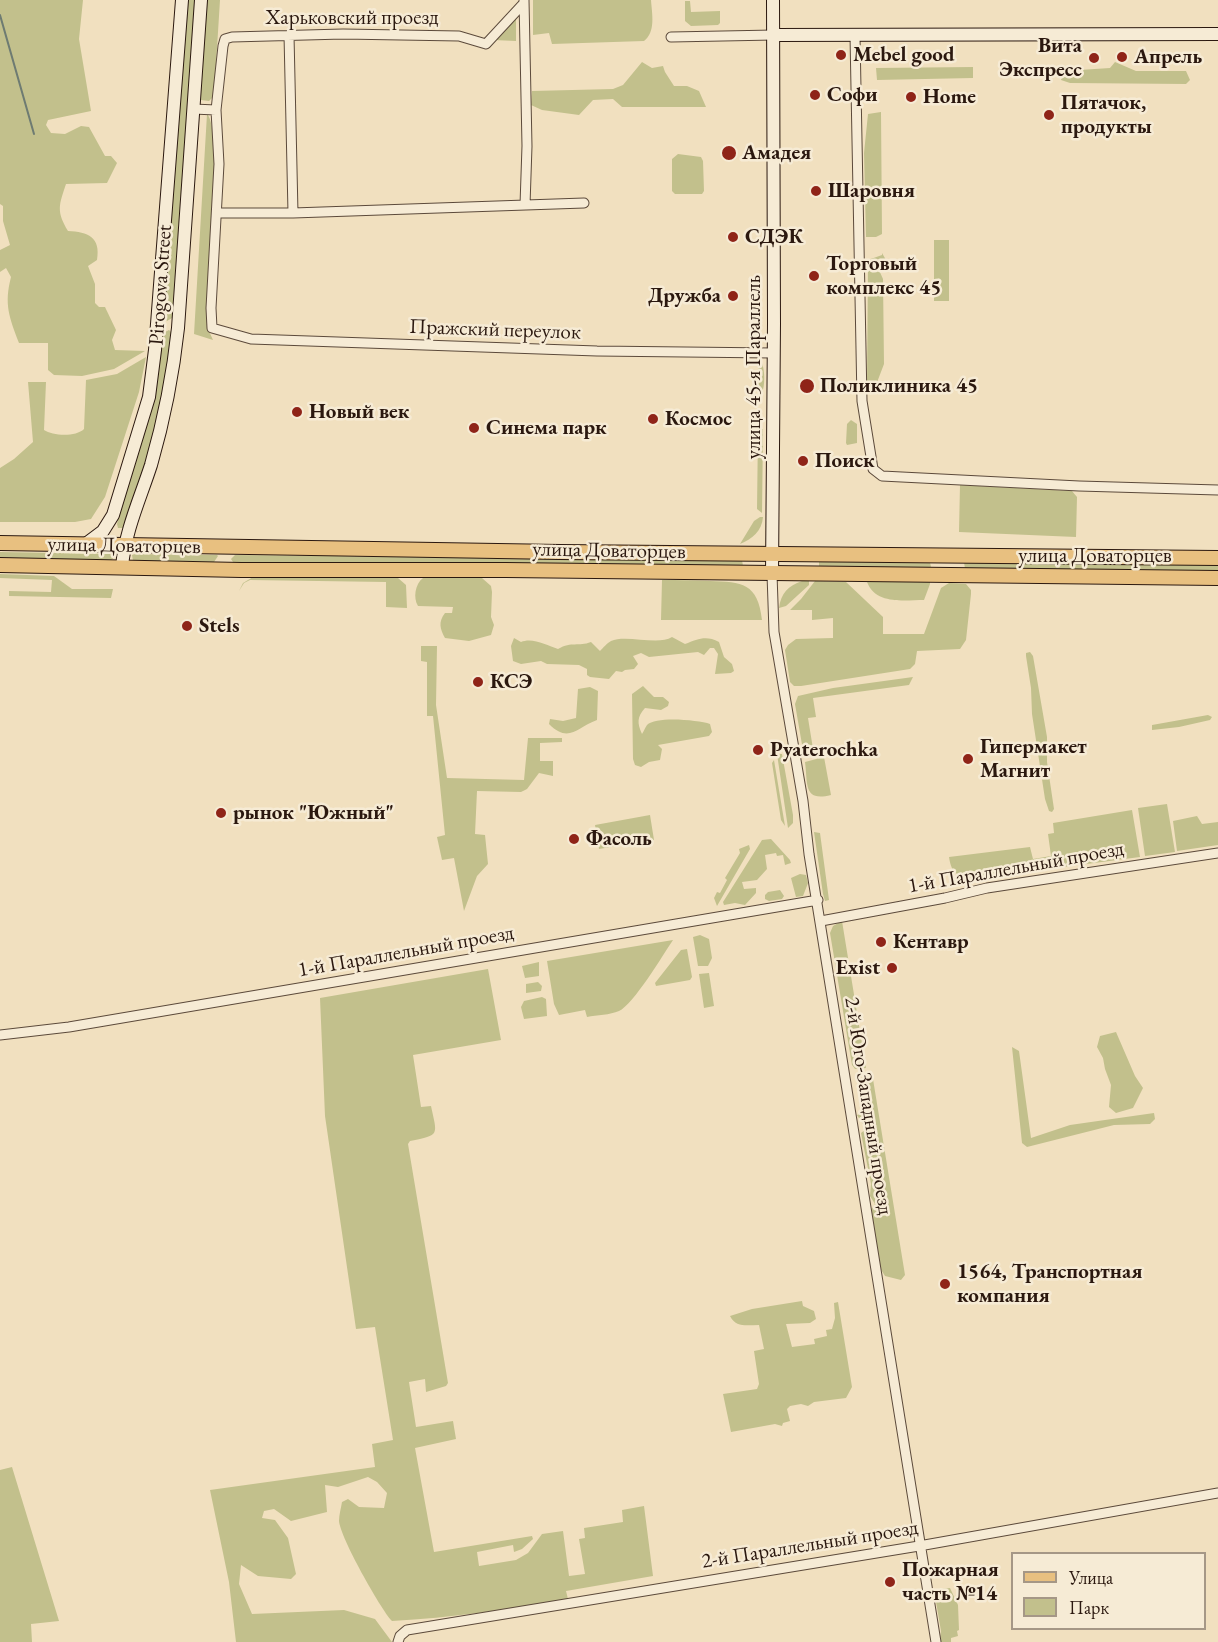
<!DOCTYPE html>
<html>
<head>
<meta charset="utf-8">
<style>
	body { margin:0 }
	#map { position:relative; width:1218px; height:1642px; overflow:hidden; background:#f1e0bf; font-family:"EB Garamond",serif }
	canvas { display:block }
	.legend { position:absolute; left:1011px; top:1552px; width:195px; height:78px; box-sizing:border-box; background:#f6ebd5; border:2px solid #a59786; margin:0; padding:8px 10px; list-style:none; font-size:18px; color:#2b180f }
	.legend li { display:flex; align-items:center; gap:12px; height:30px }
	.legend b { width:30px; border:2px solid #a59786 }
</style>
</head>
<body>
<div id="map">
<canvas width="1218" height="1642"></canvas>
<ul class="legend">
<li><b style="height:8px;background:#e8c080"></b>Улица</li>
<li><b style="height:16px;background:#c2c08c"></b>Парк</li>
</ul>
</div>
<script>
const ctx = document.querySelector('canvas').getContext('2d');
ctx.lineJoin = 'round';
function fill(path, color) {
  ctx.fillStyle = color;
  ctx.fill(path, 'evenodd');
}
function stroke(path, color, width, dash) {
  ctx.strokeStyle = color;
  ctx.lineWidth = width;
  ctx.lineCap = dash ? 'butt' : 'round';
  ctx.setLineDash(dash || []);
  ctx.stroke(path);
}
function drawText(font, color, halo, rows, align = 'center') {
  ctx.font = font + ' "EB Garamond",serif';
  ctx.lineWidth = 5;
  ctx.setLineDash([]);
  ctx.textBaseline = 'middle';
  ctx.strokeStyle = halo;
  ctx.fillStyle = color;
  for (const [text, x, y, turn = 0] of rows) {
    ctx.save();
    ctx.translate(x, y);
    ctx.rotate((+turn || 0) * Math.PI / 180);
    ctx.textAlign = isNaN(turn) ? turn : align;
    if (halo) ctx.strokeText(text, 0, 0);
    ctx.fillText(text, 0, 0);
    ctx.restore();
  }
}
const green = new Path2D(`
	M0 0H83L79 39 91 111 48 120 46 125 51 133 65 134 81 126 89 127 105 156H111L117 163 107 183 66 184C59 205 56 211 68 231 88 232 101 237 97 260L88 266 95 284V303L99 307H105L116 330 112 340 115 350 145 351 114 369 82 376 54 375 48 370V343H19C9 317 4 304 11 277L6 268 0 272V250L10 245 3 221V206L0 204Z
	M185 0H195L172 318 167 321 163 316Z
	M203 0H220L214 96 209 101 201 100 197 93Z
	M533 0H651C652 14 656 32 644 41L552 44 549 33 533 35Z
	M685 1H690L691 12 720 11V23L718 25 691 26 685 21Z
	M516 16V41L493 40Z
	M642 62 652 68 663 66 665 72 674 86H687L699 91 706 107H622L613 99 593 100 579 115 542 110 531 105 532 91 613 89 623 85Z
	M1115 62 1136 71H1186L1190 80 1186 84 1070 83 1061 80 1064 71 1110 68Z
	M973 67V78L877 80 876 68Z
	M881 112 882 234 876 237H866L864 153 868 114Z
	M207 114C223 129 209 297 208 329L213 340 194 334Z
	M678 154 701 157 703 161 704 191 702 194H675L672 191V159Z
	M934 240H949V301H934Z
	M882 253 886 260 879 270 883 279 884 364 876 385 867 386 868 260 882 255Z
	M169 330 171 332 169 375 146 465 124 528H118L117 524 120 511 155 397 163 333Z
	M146 357 139 392 105 497 91 519 75 522H0V468L14 459 33 442 28 382H46L44 430C53 436 76 437 84 429L86 380 117 374Z
	M759 362 762 363C765 372 765 385 762 393H758Z
	M851 420 857 424V443L847 445 846 443 847 424Z
	M760 429H763V433L762 513 757 509 758 430Z
	M960 485 1072 491 1077 497 1076 537 959 532Z
	M760 517H763C762 531 752 539 740 544L754 521Z
	M0 552 114 554 116 556 110 561 0 559Z
	M135 554 217 555 218 556 214 562 133 561 132 555Z
	M235 555 742 560 743 566 233 562 231 559Z
	M819 560 930 562 931 567H819Z
	M964 562 1218 564V572L965 569Z
	M0 574 54 576 72 589H113L111 598 9 596V591L51 592 52 580 0 578Z
	M253 577H393L398 578 406 585 407 608 386 607V582L250 580 244 583 239 591 243 583Z
	M423 578H482L491 586 492 592 491 617 494 625 491 635 469 641 445 638C440 629 438 622 445 613H452L453 607 418 606C413 598 415 584 423 578Z
	M662 580C678 580 694 580 710 581 742 582 758 583 762 620H661Z
	M869 580H930V584L924 600C904 600 876 605 867 582Z
	M802 581H809V585L786 606 779 608C781 593 788 586 802 581Z
	M815 581 846 582 883 617V634H924L941 588 949 583 966 584 971 590V594L966 640 960 649 917 651 915 664 910 669 801 686H794L790 682 785 650 788 645 796 639 833 638V618L812 620V610H790L801 599Z
	M672 637 685 644C698 639 706 635 719 642L724 657 732 664 734 671 731 673 715 674 718 654 714 648H710L704 655 698 652 649 657 641 653 633 656 638 664 634 669 625 670 622 672 616 671 609 679 590 677 587 675V669L579 665 547 664 541 661 521 664 513 661 511 646 514 638 521 642C532 637 547 645 558 649 572 641 578 647 591 642L600 651C603 648 607 643 611 641 626 634 658 646 672 637Z
	M421 646H437L436 705 447 778 524 780 528 738H562V742L540 743V761H553V776L539 773 527 789 521 792 477 791 475 834 485 835 488 864 477 876 464 911 454 858 442 860 437 837 445 835 433 716H427V662L421 661Z
	M1030 652 1033 656 1047 737V762L1054 809 1052 812 1049 811 1045 799 1032 714 1031 688 1026 656V653Z
	M913 677 909 685 813 698 816 717 808 718 814 755 804 756 795 704 798 696 833 688Z
	M643 686 654 697H663L669 702 668 706 661 710 645 708C637 717 637 723 642 734 643 733 646 726 647 725 656 716 698 720 710 724L712 732 709 736 658 745 662 749 660 760 649 762 641 767 635 765 633 759 632 694Z
	M590 687 598 691 597 720C577 727 569 744 549 724L550 719 563 721 576 718 578 689Z
	M1208 715 1212 717 1210 720 1179 727 1152 730V725Z
	M777 754H782L793 815V823L788 828Z
	M824 757 831 795C803 802 808 784 805 762Z
	M774 760 785 826 781 820 772 763Z
	M1167 804 1175 852 1145 856 1138 808Z
	M1132 810 1140 857 972 879C956 874 952 875 949 857L1030 847 1033 859 1051 856 1048 834 1054 833 1053 823Z
	M650 815 654 840 599 849 595 825Z
	M1197 816 1202 824 1218 822V845L1177 851 1173 821Z
	M814 832 820 833 829 900 825 901 823 894Z
	M771 839 790 860 791 863 785 865 783 855 777 856 776 853 765 855 767 869 757 880 742 882 744 889 756 888V893L745 905 735 903 724 905 723 902 762 840Z
	M749 845 750 849 717 906 714 898 717 892 720 893 727 880 725 878 740 853 739 849Z
	M800 874 806 875 808 883 803 896 796 897 791 878Z
	M780 890 784 896 782 899 769 901 765 899V895L768 892Z
	M842 921 866 1068 855 1069 852 1065 830 933 833 926Z
	M700 935 709 939 712 958 708 966H698L693 937Z
	M673 940C663 955 633 1005 619 1011 610 1015 597 1015 587 1017L585 1010 559 1015 554 1004 547 961Z
	M687 949 692 977 690 980 656 986 655 983 681 950Z
	M539 962V976L525 978 522 966Z
	M488 969 501 1040 413 1055 421 1107 431 1106C437 1135 441 1135 410 1141L408 1144 448 1383 446 1386 426 1392 425 1379 409 1382 416 1427 453 1421 456 1439 415 1448 434 1552 532 1536 533 1539 522 1549 514 1552 513 1545 477 1552 479 1566 516 1560 528 1553 542 1534 563 1531 569 1576 585 1574 579 1539 585 1538 584 1528 623 1522 622 1510 644 1506 653 1576 566 1591 568 1599C510 1609 451 1618 392 1621 380 1608 340 1537 339 1521 339 1515 341 1508 342 1502L348 1499 359 1507 384 1508 387 1493 377 1482 368 1477 338 1487 325 1485 327 1512 291 1521 274 1509 264 1511 262 1518 275 1520 288 1538 296 1574 291 1579 258 1576 241 1565 239 1584 252 1614 344 1610 375 1619 392 1642H236L229 1582 210 1490 375 1467 372 1444 393 1440 375 1327 356 1329 325 1116 320 998Z
	M709 973 714 1006 704 1008 699 974Z
	M538 982 542 986 541 991 526 993V984Z
	M542 997 546 999 547 1016 524 1019 521 1007 524 1001Z
	M1116 1032 1135 1076 1143 1088 1133 1108 1116 1113 1109 1107 1111 1085 1105 1069 1103 1058 1097 1047 1100 1036Z
	M1012 1047 1019 1051 1031 1138 1070 1125 1154 1113 1155 1119 1150 1124 1114 1125 1027 1147 1022 1143Z
	M866 1073H872L905 1275 901 1280 885 1276 880 1268 871 1210 875 1204 870 1196 871 1184 861 1133 866 1129 857 1115 865 1112 867 1107Z
	M802 1301 803 1306 814 1311 816 1319 810 1323 786 1324 792 1347 815 1344 814 1339 827 1336 826 1330 832 1329 835 1318 834 1303 838 1302 852 1387 846 1398 814 1402 808 1406 801 1404 790 1406 787 1409 790 1421 783 1423 782 1426 775 1424 731 1432 723 1394 757 1389 759 1384 754 1351 764 1349 759 1325C747 1325 736 1328 730 1316L752 1309Z
	M12 1467 59 1621 31 1624 32 1642H0V1470Z
	M950 1588 958 1605 959 1630 957 1631 958 1636 951 1638V1642H940L941 1631 934 1590Z`);
const stream = new Path2D(`
	M0 15 34 134`);
const street = new Path2D(`
	M524 0 527 146 525 205
	M524 3 486 44 459 36 343 34 232 37 225 39 223 46 216 110 219 164 211 308 212 328 251 339 597 351 773 353
	M289 35 293 213
	M855 36 862 401 873 469 882 476 1079 486 1218 490
	M671 37 774 35
	M193 109 216 110
	M217 213H293L584 203
	M772 574 774 632 803 801 809 854 936 1642
	M821 921 945 898 987 888 1218 853
	M0 1035 69 1027 818 900
	M398 1642 400 1636 407 1630 919 1546 1218 1493`);
const secondary = new Path2D(`
	M774 35 1218 34
	M87 543 103 531 113 515 149 397 155 350 182 0
	M122 567C125 531 140 499 151 465 164 420 173 375 178 328L201 0
	M772 574 774 323 773 0`);
const primary = new Path2D(`
	M0 543 560 552 1218 558
	M0 565 241 570H506L1218 578`);
const markers = [
	[841,55,6,"#8f2418"],
	[1122,57,6,"#8f2418"],
	[1094,58,6,"#8f2418"],
	[815,95,6,"#8f2418"],
	[911,97,6,"#8f2418"],
	[1049,115,6,"#8f2418"],
	[729,153,8,"#8f2418"],
	[816,191,6,"#8f2418"],
	[733,237,6,"#8f2418"],
	[814,276,6,"#8f2418"],
	[733,296,6,"#8f2418"],
	[807,386,8,"#8f2418"],
	[297,412,6,"#8f2418"],
	[653,419,6,"#8f2418"],
	[474,428,6,"#8f2418"],
	[803,461,6,"#8f2418"],
	[187,626,6,"#8f2418"],
	[478,682,6,"#8f2418"],
	[758,750,6,"#8f2418"],
	[968,759,6,"#8f2418"],
	[221,813,6,"#8f2418"],
	[574,839,6,"#8f2418"],
	[881,942,6,"#8f2418"],
	[892,968,6,"#8f2418"],
	[945,1284,6,"#8f2418"],
	[890,1582,6,"#8f2418"]
];
const streetNames = [
	["Харьковский проезд",352,18],
	["Pirogova Street",161,285,-86],
	["Пражский переулок",495,330,2],
	["улица 45-я Параллель",754,367,-90],
	["улица Доваторцев",124,546,1],
	["улица Доваторцев",609,551,1],
	["улица Доваторцев",1095,556],
	["1-й Параллельный проезд",1016,868,-10],
	["1-й Параллельный проезд",406,952,-10],
	["2-й Юго-Западный проезд",868,1106,81],
	["2-й Параллельный проезд",810,1545,-9]
];
const poiNames = [
	["Вита",1082,46,"right"],
	["Экспресс",1082,70,"right"],
	["Mebel good",853,55],
	["Апрель",1134,57],
	["Софи",827,95],
	["Home",923,97],
	["Пятачок,",1061,103],
	["продукты",1061,127],
	["Амадея",742,153],
	["Шаровня",828,191],
	["СДЭК",745,237],
	["Торговый",826,264],
	["комплекс 45",826,288],
	["Дружба",721,296,"right"],
	["Поликлиника 45",820,386],
	["Новый век",309,412],
	["Космос",665,419],
	["Синема парк",486,428],
	["Поиск",815,461],
	["Stels",199,626],
	["КСЭ",490,682],
	["Гипермакет",980,747],
	["Магнит",980,771],
	["Pyaterochka",770,750],
	["рынок \"Южный\"",233,813],
	["Фасоль",586,839],
	["Кентавр",893,942],
	["Exist",880,968,"right"],
	["1564, Транспортная",957,1272],
	["компания",957,1296],
	["Пожарная",902,1570],
	["часть №14",902,1594]
];
fill(green, '#c2c08c');
stroke(stream, '#6e7b72', 2);
stroke(street, '#5c4a3b', 11);
stroke(secondary, '#2b180f', 14);
stroke(primary, '#2b180f', 16);
stroke(street, '#f6ebd5', 9);
stroke(secondary, '#f6ebd5', 12);
stroke(primary, '#e8c080', 14);
for (const [x, y, r, color] of markers) {
  const dot = new Path2D();
  dot.arc(x, y, r, 0, 2 * Math.PI);
  ctx.fillStyle = color;
  ctx.fill(dot);
  stroke(dot, '#f6ebd5', 2);
}
drawText('21px', '#2b180f', '#f6ebd5', streetNames);
drawText('bold 21px', '#2b180f', '#f6ebd5', poiNames, 'left');
</script>
</body>
</html>
